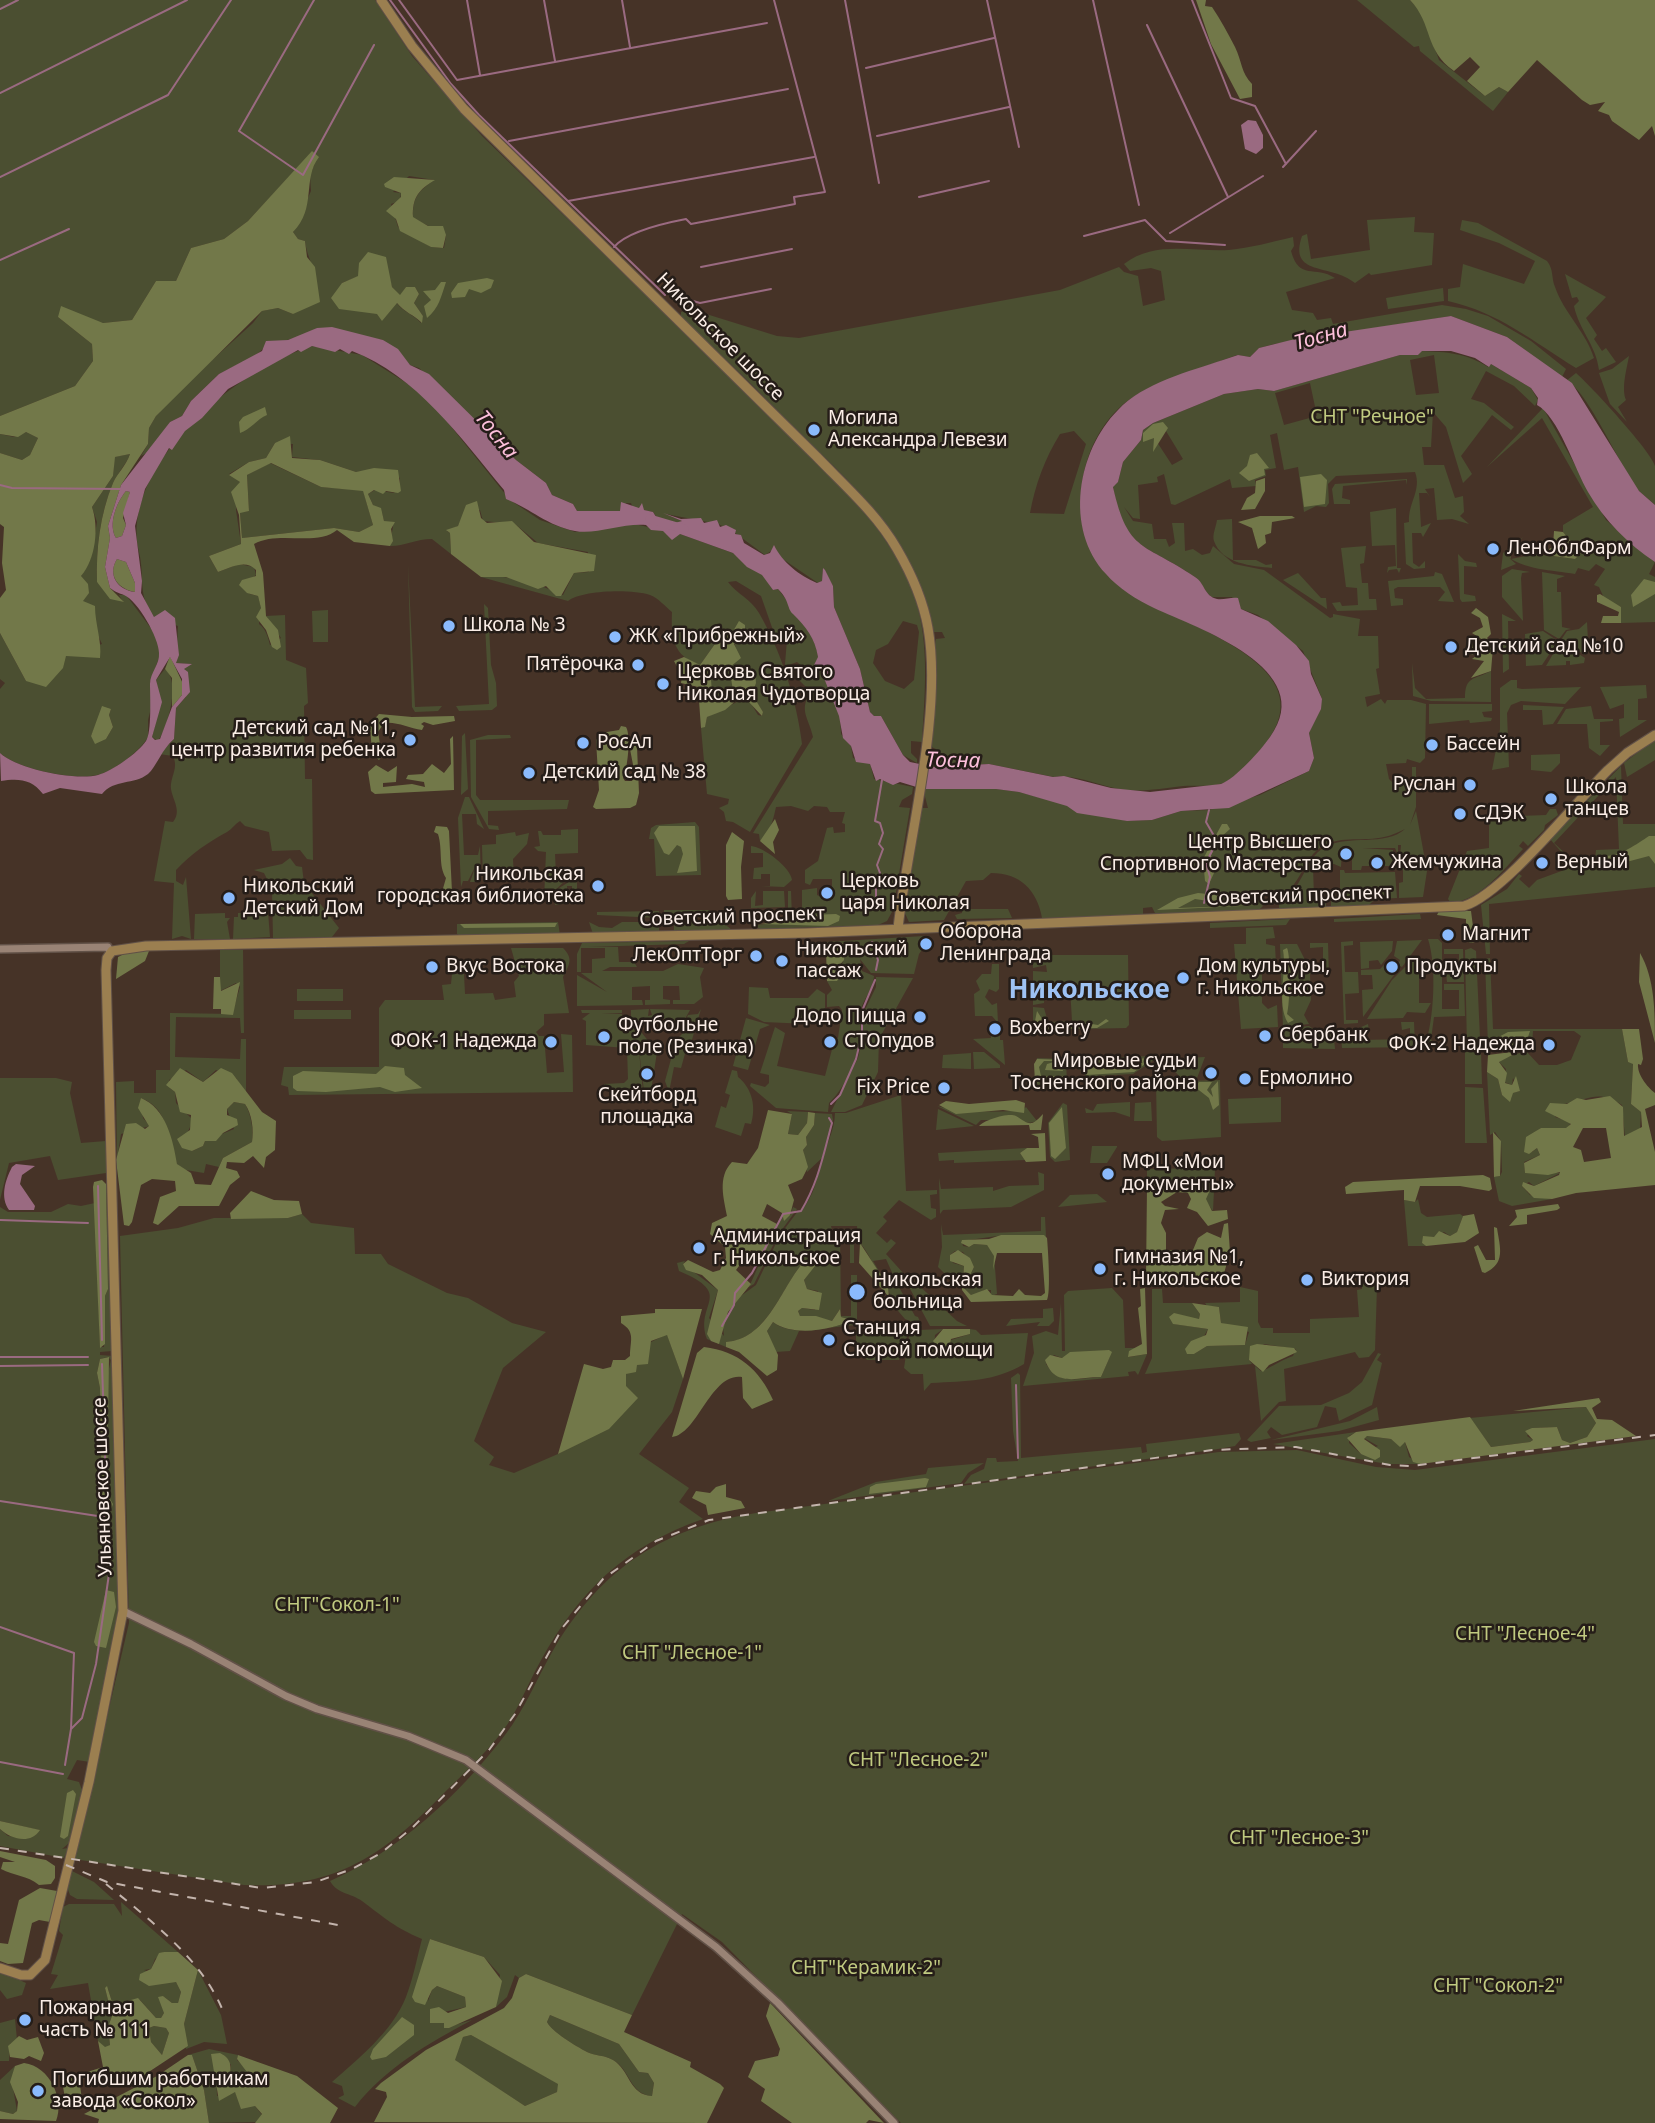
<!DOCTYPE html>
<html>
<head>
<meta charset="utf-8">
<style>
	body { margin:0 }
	canvas { display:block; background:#463327 }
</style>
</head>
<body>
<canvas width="1655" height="2123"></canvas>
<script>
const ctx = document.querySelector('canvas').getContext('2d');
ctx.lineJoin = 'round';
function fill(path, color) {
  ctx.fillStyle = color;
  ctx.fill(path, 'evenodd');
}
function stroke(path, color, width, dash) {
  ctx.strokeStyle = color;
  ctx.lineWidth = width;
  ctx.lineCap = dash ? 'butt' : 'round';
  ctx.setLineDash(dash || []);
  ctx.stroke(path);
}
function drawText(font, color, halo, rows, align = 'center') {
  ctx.font = font + ' "Noto Sans",sans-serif';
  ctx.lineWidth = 5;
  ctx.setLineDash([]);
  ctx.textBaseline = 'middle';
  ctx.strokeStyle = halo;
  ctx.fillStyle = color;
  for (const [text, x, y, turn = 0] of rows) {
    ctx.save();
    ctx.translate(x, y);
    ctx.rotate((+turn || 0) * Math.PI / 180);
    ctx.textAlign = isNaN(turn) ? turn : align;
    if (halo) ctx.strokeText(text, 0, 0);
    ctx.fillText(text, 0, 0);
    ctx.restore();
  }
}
const green = new Path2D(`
	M0 0H375L412 56 482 136 848 491C926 586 931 621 922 742L911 741V753L917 759V763L903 755 881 716H874L870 712 860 669 834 607 833 586 823 569 822 581 818 583 771 551 765 555 731 530 718 524 666 514 682 521 669 527 661 523 653 512 633 508 631 503H626L620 511H577L573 504 552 495 546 483 516 460 419 368 410 365 383 340 317 328 308 334 266 346 255 356 219 374 191 401 182 416 170 422 150 451 141 456 148 444 149 428 156 416 177 392 253 323 262 311 278 308 293 314 316 284C315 267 307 258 305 241L298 239 293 232 311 191 310 175 315 163 312 152 248 221 224 239 191 248 176 281H156L132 320 103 323 58 317 92 344 93 361 75 386 0 416ZM409 176 434 180C419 191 412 197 413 218L446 235 444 248 431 247 398 227 391 204 400 201 401 193 393 192ZM386 265 392 287 400 296 406 287H415L419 294 414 303 423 316 421 323C413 314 404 313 396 302L339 309 342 283ZM903 621 917 625 919 632 914 680 904 689 885 681 873 663 876 650 888 644Z
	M1357 0H1410L1422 13 1439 60 1485 96 1499 87 1508 92 1493 111 1420 51 1419 46 1414 47Z
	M1415 217 1414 232 1434 233 1432 265 1371 275 1369 273 1355 283C1331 263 1288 277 1302 236L1307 234 1311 259 1370 250 1367 220Z
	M1462 220 1478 223 1547 261C1554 270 1551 277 1555 287 1564 313 1586 332 1594 358L1576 368C1532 341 1500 313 1448 301V289L1460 287 1463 264 1524 284 1535 261 1499 243 1460 230Z
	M1293 237 1294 246 1291 251C1299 281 1315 265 1335 278L1286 292 1292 310 1313 313 1317 320 1331 318 1333 324 1442 305 1466 309 1488 316 1531 341 1566 369 1562 377 1507 337 1451 316 1274 344 1259 348 1250 357 1237 355 1223 360C1190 373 1145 383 1118 409 1070 456 1067 544 1121 587 1165 622 1331 659 1266 743 1256 755 1235 781 1220 784 1208 787 1195 785 1183 786 1163 788 1145 792 1125 790 1101 787 1078 774 1054 777L989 764 970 765 959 762 939 768 927 765 936 749 929 746 935 645 936 639 945 638 942 632H934C908 524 850 485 777 410 746 378 714 348 681 317V312L690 309 777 336 799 338 1060 290 1119 267 1124 272 1138 276 1143 306 1165 300 1161 271 1151 268 1130 271 1124 264C1155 240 1192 252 1229 250 1250 248 1272 242 1293 237ZM1074 431 1086 444 1064 514 1030 513C1035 485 1045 458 1060 434Z
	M1565 274 1606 297 1586 318 1597 335 1594 339 1602 351 1606 348 1616 362 1599 370C1596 345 1579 330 1574 306L1579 301 1577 297 1572 298Z
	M1443 288 1444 301 1388 309 1386 298Z
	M312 346 362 355 413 387 437 409 510 500 540 520 575 532 634 524 680 534 733 553 763 575 773 590 778 589 807 627 816 646 820 668 840 716 841 734 851 746 853 758 870 763 874 779 913 787 912 794 902 800 899 807 910 808 893 910 887 921 878 925 760 929 753 925 781 923V919H788V891H791L792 919H802V890L817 888V895L828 900 832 897V879H813L810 885 805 883V870L818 861 827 828 833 827 834 833 845 832V824L842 823 845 812H830L827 807 814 806 808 811 791 806 776 807C773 820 771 831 760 841L759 834 753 833 813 737C809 718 798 710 811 692L797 678 804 668 797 662 786 666 785 664 787 640 783 636 777 638 774 633 761 596 736 581 728 582C737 594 751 599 759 613 781 651 797 701 802 744L750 832 733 822 726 821 724 812 719 808 728 804 729 799 707 794 701 728 705 726 707 717 743 699 750 702 758 715 762 716 763 712 751 694 755 687 751 674 741 670 732 683 734 692 721 698 712 693 707 674 715 675 734 664 736 651 733 633 717 641 700 665C673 656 671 638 672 612 665 606 658 598 650 595 631 589 583 590 568 601L481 577C505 573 542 585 563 595L574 573 589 572 588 552 538 543 515 524 483 521 480 510H466L458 526 447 531 450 533 451 554 432 539C416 539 405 546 390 546L393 526 384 521 382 513 373 505 368 494 375 490 394 493 400 486V478L385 469 356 472 320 460 292 457 293 444 275 443 266 458 249 462 229 474 240 482 236 510 241 544 209 556 218 572 239 564 254 567 256 575 242 586 250 594 258 596 261 607 259 624C266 629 268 637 270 645L281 638 266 616 285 615 286 660 306 668 308 703 304 706 305 779H312L313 860 307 859 300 850 272 851 269 832 245 826 240 821C235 824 232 829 227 832 207 843 192 853 176 870V881L183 885 186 877 191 939 182 936 172 939 174 883 154 881 165 821 173 822C182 811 173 801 171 789 170 776 179 769 173 756L159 754 174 739 176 708 186 697 187 678 183 669 191 664 176 663 178 626 154 617C137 596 145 576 139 552 119 465 237 369 312 346Z
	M1421 351C1447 352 1466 353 1488 367L1491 364 1531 388 1538 400 1535 406 1514 386 1486 371 1471 399 1484 403 1514 427 1511 430 1492 415 1461 456 1472 474 1463 483 1446 427 1433 412 1431 447H1422L1424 465H1444L1455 498 1463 496 1464 512 1460 516 1469 524 1452 519 1437 520 1434 488 1425 489 1430 497 1427 493H1419L1421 527 1431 523 1423 537 1421 533H1412L1413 563 1419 567 1425 561V568L1414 569 1406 564 1404 523 1409 522C1408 503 1422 490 1415 472L1336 476 1328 484 1329 503 1326 507 1316 506 1304 512 1298 467 1284 470 1277 433 1270 435 1276 468 1265 470 1266 476 1255 480 1256 486 1232 488 1230 479 1175 505 1171 504 1164 474 1157 477 1158 482 1138 485 1140 519 1133 518 1124 507 1133 521 1152 524 1154 539H1166L1169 547 1175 543 1172 523H1184L1185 551 1193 549 1202 555 1210 553 1213 546 1234 564 1264 570 1330 618 1333 617V614L1360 619 1358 636H1378L1379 668 1376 669 1380 694 1365 697 1367 707 1381 699 1385 704 1387 700H1411L1426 704 1425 758 1420 763 1407 759 1406 763 1386 764 1389 779 1394 784H1412V767H1416V807L1410 825 1416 811 1427 871 1423 897 1399 898V883L1403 882V870H1399L1401 845H1398V855L1395 848H1362L1393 850V866H1362L1361 870H1352V849H1342L1341 867 1334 864 1313 867 1314 897 1326 898V907L1279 908V900C1304 891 1303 859 1325 847 1349 834 1385 847 1405 829 1398 832 1391 836 1384 837 1364 842 1342 835 1323 846 1302 857 1302 888 1276 899L1275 890 1259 892V901L1263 906 1259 910 1167 914 1155 913 1152 907 1143 908V915L1042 918C1037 890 1020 873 991 873L983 880 966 881 944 920 909 922 904 911 920 808H928L923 789H996L1019 792 1127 821 1152 820 1181 811 1209 810 1260 795 1309 771 1314 758 1309 733 1322 699 1303 651 1258 615 1241 609 1232 597H1212C1204 592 1203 582 1195 577 1148 544 1123 552 1113 486L1118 482 1123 462 1141 440 1143 430 1153 423 1224 394 1258 389 1274 391 1400 355H1418ZM1434 355 1439 393 1416 395 1410 360ZM1310 383 1317 416 1284 425 1275 393ZM1166 431 1183 459 1172 465 1155 439Z
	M1629 356C1627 368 1621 388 1626 400L1618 407 1627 422 1610 404 1599 373 1612 369Z
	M1576 373C1589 384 1652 452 1655 466 1655 477 1655 493 1655 505 1650 500 1643 495 1638 490 1621 469 1587 388 1566 381Z
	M1543 408 1606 520 1655 562 1649 574 1655 577V622L1621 623V607L1605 600 1599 587 1594 585 1605 569 1596 564 1589 571 1578 568 1575 574C1553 570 1523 570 1506 555L1516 564 1501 570 1503 553 1523 537 1511 550V559L1536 554 1575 559 1580 552 1563 532V525L1593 507 1542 418 1487 467Z
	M26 432 38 438 30 455 22 460 0 453V434L14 437Z
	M130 454C126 465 118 472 113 483 100 514 96 548 97 582L123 602 119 595H126L156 635 160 655 150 683 152 704 148 720V737C140 751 116 769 101 774 78 782 17 769 0 753V689L5 683 0 679V633L26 681 66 656 102 644 83 601 81 576 91 557 97 522 92 507 113 476 114 457ZM111 709 109 715 113 727 106 739 91 736 99 717Z
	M270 463 321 487 363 490 373 525 359 532 334 528 242 538 240 512 249 511 247 475Z
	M1407 479V485L1406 480 1343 486 1342 498 1350 500V504H1334L1332 489 1335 484Z
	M1396 508 1397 568H1401L1399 573 1397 569 1389 570 1387 573 1388 567 1396 566 1395 545 1372 546 1370 512Z
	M1232 519 1233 560H1256L1266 565 1272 564V568C1252 566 1222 564 1214 541 1212 535 1216 527 1217 520Z
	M1366 546 1364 563 1360 564 1362 583H1368L1369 599H1376L1377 610 1337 611 1332 603 1340 602 1342 606 1358 605 1357 588 1346 587 1341 548Z
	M1458 554 1465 561 1476 563 1477 567 1464 566V594L1475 596 1476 601 1462 602 1460 599Z
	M408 564 415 707 442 706 438 711 415 712 412 707Z
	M1512 569 1530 572 1522 573 1521 578 1523 621 1502 597V576Z
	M1435 572 1442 574 1454 602 1438 601 1445 592 1440 587H1398L1394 589 1395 598 1403 599V605L1391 606 1388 581 1434 576Z
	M1542 572 1565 576 1557 579V592H1561L1562 627 1571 629 1566 630 1559 639 1544 630Z
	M1298 573 1321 598H1326L1327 609 1283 580Z
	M484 604 488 608 491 665 496 683 497 706 492 710 459 711 456 706 489 704Z
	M328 610V642H313L312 611Z
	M1502 614 1516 621H1508L1509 669 1503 673Z
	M1587 622 1588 641 1584 642 1585 655 1561 640 1567 631 1579 629Z
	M1543 631 1558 641 1542 665 1526 666 1525 634Z
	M1560 642 1585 658 1584 663 1570 665V661H1566V665L1546 666Z
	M1412 663 1415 688 1426 699 1465 698C1465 676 1474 680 1491 671V702L1431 701 1413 696Z
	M165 669C181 681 168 727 158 741L152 737 160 705 156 680Z
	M1511 680H1517V688L1522 689 1581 687 1565 704 1521 701 1511 705 1507 713 1509 767 1492 770 1500 729V688Z
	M1646 685 1647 698 1638 699V720H1647L1620 737 1619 719 1624 718V704L1610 709 1600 687Z
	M1429 704H1492V711L1482 712 1484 717 1492 718 1491 721 1470 723 1469 720 1429 724Z
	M1523 705 1564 707 1553 724 1543 725 1542 710H1523Z
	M1591 706 1594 719H1613V721L1600 722V745H1610L1600 756 1589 748 1587 724H1557L1566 709Z
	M465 733 468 789 461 795 462 736Z
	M488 735H510L511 738 476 740V795L480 800H569L567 809 488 811V825L498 826 499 830 489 829 471 797 470 740Z
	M1655 739V760L1627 777 1624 763Z
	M1560 754V763L1551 772 1531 770V755Z
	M1621 766 1623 824H1655V887L1489 904 1490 954H1486L1481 905 1507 889 1519 874 1522 876 1519 879 1529 888 1537 880 1567 869 1571 863 1550 839ZM1616 777 1619 849 1596 850 1595 861 1569 857 1554 843Z
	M465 797H469L484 829 477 824 476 814H462L464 855H478L480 846 481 882H470L476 865 468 881H463L461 887 458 818Z
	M1550 809H1556L1558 815 1545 825 1544 830 1528 846 1523 841 1519 846 1523 849C1502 871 1482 899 1451 903L1448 899 1467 851 1489 848V820L1493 817 1546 815Z
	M695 822 699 827 701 875 656 876 654 839H649L651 828 656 825Z
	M578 829V853L555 854 556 875H571L544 901 546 852 538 851 534 847 540 846 538 831H541L543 835H561V830Z
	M515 832 516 836 529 833 527 844 513 859 514 881 483 882 482 845 496 844V835Z
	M751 846C764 847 791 868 792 880L784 887 761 886H770V874H761V879H753L754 868 763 867V853H751Z
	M290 858 296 866 302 867 304 883 339 928 332 937 273 938 272 889 264 873 254 870 282 864Z
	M1340 870H1344L1345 873 1395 872 1397 898 1375 899 1369 905 1331 907V897H1340Z
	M577 877V901H572V886H567L568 903 555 905 556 896 547 901 551 893Z
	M756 891 755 906 763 905V891H784L785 907 751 908V898Z
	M962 909H1008L1012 918 957 919 955 915 962 913Z
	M664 910H709L716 917 664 918Z
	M659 911V918L597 915V912Z
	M225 913V918H230L227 922 230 939H194L195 914Z
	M238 913 268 912 270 937 233 939 234 917H238Z
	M1420 914 1421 919 1334 922V919Z
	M1290 919 1286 925 1210 928V923Z
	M721 921 732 930 674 931V922Z
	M558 922 560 935 460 936 457 934V924Z
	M589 922 599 927 612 928 622 922H659V931L593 934Z
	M1273 927 1275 938 1266 939V944L1275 946 1276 964H1272L1271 960 1262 963V1003L1268 1009 1277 1005 1278 1027 1241 1029 1234 944H1246V928Z
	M924 936 930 939 919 954 914 974 871 973 860 959 862 971 874 976C873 990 863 999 860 1012 859 1019 861 1027 861 1034 858 1058 846 1087 829 1103L828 1112 776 1108 750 1086 751 1083 765 1087 769 1083V1075L760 1073 775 1027 785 1033 777 1066 825 1076 835 1038H838L842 1010 839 1006 827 1007V995L832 990 827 981H836L844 970 837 968 843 962 845 944 840 942 829 953 826 951V942Z
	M1428 939H1438L1442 943V1009H1459V990H1444V984H1464L1465 1016 1434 1017 1431 1039 1434 1046H1425C1434 1019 1437 967 1428 939Z
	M1422 940 1402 967 1398 965 1400 960 1394 956 1397 941Z
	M689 941 684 944 588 947H618L619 962H634L637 967H610L602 971H663L678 964 704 968 700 977 703 997 694 1004H673V1000H680L679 986H663V999L670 1000V1004L645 1005V1000H650V986L632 987V1000H642L643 1005 577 1006V975L607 992 581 973H592V959L605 958V948H581V972H577V954L582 943Z
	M1353 941V945L1344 946 1345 972H1358L1359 993 1345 994 1346 1020H1358V1023L1344 1024 1341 942Z
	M1393 941 1392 951 1381 965 1378 960 1369 961V968L1361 969 1360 942Z
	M1310 943H1328L1329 977H1325L1324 973 1310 974 1311 1000 1304 1015 1309 1024 1283 1027 1280 944H1297L1308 966 1323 964V947L1310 948Z
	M511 948H563C574 959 569 965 563 977L569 1013 544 1014V1025L536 1032 539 1036H544L547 1073 564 1072 561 1034 572 1035 573 1092 289 1095 288 1087 281 1085 284 1067H379V1008L385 1000H444L442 985 451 984 452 974H464L465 994 493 993 495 1000 516 997 514 982 519 976Z
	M1471 948 1476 951 1480 1038 1477 1045 1467 1048 1465 950Z
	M1444 949H1463L1464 982H1447L1446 973 1459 972V954H1444Z
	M220 950H243L244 1033H241L240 1018 176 1017 175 1057 240 1059 241 1039H246V1095L236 1078 216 1070 203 1082 186 1070 169 1080 170 1088 175 1092 176 1103 193 1120 187 1134 192 1151 203 1146 205 1141 234 1129 227 1109 234 1102 245 1104C251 1114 254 1131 252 1142L223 1158 219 1167 206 1164 204 1173 180 1169C165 1145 173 1110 141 1098L143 1118 150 1126 121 1134 117 1160 116 1082 134 1081V1093H156V1070H170V1013L232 1014 240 987 236 983 220 991Z
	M1033 955H1128L1129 1025 1126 1028 1033 1030V1007L1044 1008 1048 1022 1072 1021 1070 987 1045 989 1044 1003 1033 1005V971L1047 972 1046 965 1033 968Z
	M1490 958 1493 1029H1622L1628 1062 1633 1063 1631 1104 1641 1112 1640 1129 1625 1137 1622 1105C1597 1089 1590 1100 1564 1104L1555 1117 1571 1122 1568 1128H1541L1532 1135V1152L1537 1148 1540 1155 1524 1162 1525 1173H1560L1534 1186 1529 1182 1522 1186 1530 1195 1552 1199 1512 1206 1499 1201 1494 1177 1500 1176 1502 1172 1501 1141 1495 1132 1490 1135 1487 1072 1498 1079 1502 1095 1511 1099 1512 1093 1520 1091 1513 1078 1512 1085 1504 1082 1506 1069 1499 1062 1501 1059 1526 1051 1539 1065H1557L1571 1060 1581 1036 1574 1031H1533L1532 1044 1527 1049 1488 1047 1485 959Z
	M1412 960H1419V1003H1431L1425 1013 1407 1012 1403 1018 1367 1019 1392 980Z
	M1386 963 1394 975 1363 1017 1362 990 1373 989 1372 975H1361V970L1380 969Z
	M992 964H999V989L996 992 989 989 985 997 992 1005 997 1003 998 1023 992 1016H975L974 994 980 990 976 981 982 974H991Z
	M876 977 913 978 879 1039 878 1072 862 1105 845 1112H831L858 1058 863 1037 862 1016 876 987Z
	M749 987 768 988 770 998H808L817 989 825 994V1008L816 1013 809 1024 764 1022 748 1014Z
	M297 989H343V1001H297Z
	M649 1009 648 1016 652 1015 650 1009 690 1010 681 1026 666 1023 662 1015 657 1022 634 1021 631 1017V1010Z
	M701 1009 691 1043H688L681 1068 674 1067 669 1092 665 1081 674 1048 678 1049 680 1042 676 1040 687 1029 683 1026 688 1015 698 1014Z
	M294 1010H351V1019H294Z
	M581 1010H622V1013H601L622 1014V1018L634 1023 657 1052 651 1091H644L638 1042 643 1091H604V1084L624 1083 628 1079 627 1048 586 1045V1021L582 1019 590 1013H582Z
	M746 1018 770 1025 760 1029 748 1070 733 1066Z
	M1401 1022H1414L1415 1047 1342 1048 1341 1036 1368 1024 1369 1031 1360 1029 1361 1040 1410 1039V1028L1402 1030Z
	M1309 1026 1315 1030 1333 1029 1335 1049 1283 1048V1029Z
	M991 1034H1000V1040H1003L1005 1065 973 1039 991 1038Z
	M973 1052H984L1000 1065V1068L974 1069Z
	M1465 1052H1481L1482 1084H1465Z
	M971 1053V1069L942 1068 943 1055Z
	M1153 1056 1154 1060 1133 1074 1096 1076 1091 1081 1069 1059Z
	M1205 1057 1197 1078 1182 1079 1163 1059Z
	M1037 1058 1066 1059 1067 1084 1042 1086 1034 1083Z
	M732 1070 737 1071 738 1077C753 1089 756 1108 751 1124L745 1123 741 1136 715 1127 721 1106 726 1108 730 1095 725 1093Z
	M0 1078H56L72 1082 70 1093 81 1143 106 1141V1173L58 1180 50 1156 9 1163 0 1200Z
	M1220 1080 1221 1137 1162 1141 1157 1137 1156 1082Z
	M1465 1087 1483 1088 1487 1143H1465Z
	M901 1095 906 1191 937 1190V1194L930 1195 931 1208 936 1209V1217L931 1220 899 1200 883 1217 887 1221 876 1233 887 1243 891 1239 896 1243 886 1254 904 1274 894 1277 886 1259 873 1261 885 1281C874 1269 870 1254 860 1243L859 1246 857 1226H831L832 1230 851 1229 854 1231V1263H850V1234H840L841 1316H851V1275H857V1321L855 1325 799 1331 790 1351 775 1352 767 1331 773 1322C791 1337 833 1330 852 1320L841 1317 840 1309 832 1321 800 1316 798 1311 802 1308 815 1310 818 1291 807 1289 804 1280 814 1266 801 1265C780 1292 765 1340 726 1342V1347L707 1339C694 1303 736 1295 679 1271L677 1263 685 1261 683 1264 718 1290 709 1318 724 1336 723 1327 734 1301 756 1285 780 1235 798 1211H802C816 1189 814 1188 820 1166 824 1149 835 1131 835 1113H846Z
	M1281 1097V1122L1229 1124 1228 1099Z
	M1130 1102V1117L1115 1112 1086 1113 1085 1108 1093 1111 1097 1104Z
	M1151 1102 1152 1121H1134L1135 1103Z
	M1063 1103 1067 1105 1070 1160 1055 1162 1050 1157 1048 1123Z
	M937 1106C950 1111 1021 1115 1026 1107L1037 1121C1025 1126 998 1119 981 1120L976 1125Z
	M938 1109 974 1126 936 1130Z
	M787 1111 808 1112 807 1123 798 1135 788 1134 792 1114Z
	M815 1113 832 1114 833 1120 822 1158 807 1172 803 1150 807 1145 806 1137 814 1125Z
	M1092 1146H1117V1147L1107 1163H1090Z
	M1027 1148 1020 1153 1025 1160 954 1163V1160L939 1161 938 1153Z
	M1218 1164 1215 1169 1213 1211 1206 1201 1205 1188C1190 1183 1163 1183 1147 1187V1169L1209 1168Z
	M1038 1172 1044 1174V1190L1011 1207 943 1210 940 1214 939 1178 941 1189 993 1187V1191L1009 1186 1039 1185Z
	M106 1184 108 1185 113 1347 112 1351 100 1352V1355L113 1356 121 1602 90 1762 77 1760 67 1779 79 1782 82 1790 69 1843 62 1849 68 1848 64 1858 0 1846V1829L8 1836 28 1838 39 1830 0 1821V1207L8 1212H51L68 1204 81 1206 95 1203 100 1347H104L105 1296 108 1289ZM108 1357 111 1360 106 1381 107 1495 112 1511 103 1513 100 1388 97 1373 100 1359Z
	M1097 1194 1107 1202 1058 1207 1070 1195Z
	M1418 1199 1421 1213 1427 1217 1460 1214 1463 1216 1457 1232 1450 1236 1444 1232 1422 1243 1426 1246H1408L1404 1200 1415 1202Z
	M793 1207 797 1209 778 1235 754 1284 749 1287 782 1213 790 1215Z
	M302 1214 311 1223 354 1228 355 1254H381L388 1264 447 1293 468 1298 512 1323 546 1332 503 1368 474 1441 494 1457 489 1465 514 1473 558 1454 609 1427 618 1418 626 1374 637 1365 651 1342 667 1334 683 1379 672 1412 639 1454 689 1488 679 1502 703 1519C625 1546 579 1591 540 1662 527 1685 518 1711 502 1732 486 1753 466 1771 447 1790 385 1854 337 1889 244 1885L74 1859 129 1623 120 1236 178 1228 214 1218H288Z
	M1041 1217H1045L1046 1237 1004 1235 962 1241 963 1246 969 1247 974 1244 987 1245 994 1255 997 1294 991 1296V1290H984L977 1295H971L964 1288 974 1267 963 1252 955 1251 950 1255 953 1263 964 1266 962 1284 958 1280 954 1283 938 1267 942 1247 941 1224 943 1235 1041 1231Z
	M1366 1276 1377 1286 1375 1350 1369 1357 1359 1358 1355 1352 1284 1369 1286 1401 1279 1402 1261 1421 1255 1366 1261 1371C1267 1370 1283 1359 1293 1356L1296 1349 1264 1344 1249 1360 1252 1364 1145 1374 1152 1358V1289H1162L1163 1303H1192L1200 1314 1199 1319 1174 1324 1208 1329 1194 1354 1207 1346 1245 1345 1249 1332 1221 1323 1219 1307 1207 1306 1205 1303 1240 1302V1287L1258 1291V1322L1261 1328H1273V1333H1310V1319L1359 1317 1357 1290 1362 1289V1277Z
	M895 1280 915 1316 918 1317 922 1326 905 1319 887 1298 890 1295 886 1283Z
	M913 1280 957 1321 967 1326H930L908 1285Z
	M1112 1288 1123 1300 1125 1348H1140L1129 1351V1357L1147 1354 1138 1375 1135 1371 1128 1372 1129 1376 1023 1386 1034 1353 1032 1336 1046 1331 1058 1335 1061 1303 1062 1351H1065L1064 1295 1068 1291ZM1054 1355 1062 1358 1068 1355 1110 1356 1101 1377C1078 1378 1060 1386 1046 1364Z
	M1053 1308 1054 1321 1049 1326H1037L1040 1322 1006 1326 1011 1319 1043 1318V1309Z
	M863 1325 910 1328 899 1360H867L856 1348V1331Z
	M943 1329 935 1335 934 1346 945 1353 951 1340 970 1334V1329L976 1330 981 1335 1028 1333 1024 1364C993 1382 967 1381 931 1383L924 1391 923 1374H911L904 1368 909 1336 919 1330Z
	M1378 1353 1381 1354 1377 1360 1382 1363 1372 1405 1339 1421 1336 1408 1325 1406 1317 1427 1282 1435 1271 1427 1267 1432 1271 1438 1251 1442 1247 1440 1279 1406 1321 1405 1349 1393 1362 1382Z
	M1018 1373 1020 1375 1021 1458 1141 1447 1142 1453 1147 1452 1146 1444 1239 1433 1241 1439 1235 1446 1212 1450 964 1484 971 1475 984 1469 987 1458H996L997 1462 1018 1461 1013 1431 1011 1378Z
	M1377 1407 1379 1420 1339 1431 1271 1440 1350 1421Z
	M1586 1407 1596 1423 1587 1437 1570 1443 1562 1440 1557 1427 1532 1428 1527 1436 1533 1440 1530 1442 1491 1447 1470 1418Z
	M1356 1432 1349 1436V1443L1361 1454 1378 1446 1364 1438 1367 1436 1391 1439 1399 1445 1405 1442 1409 1457 1420 1464H1387L1273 1444Z
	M1655 1439V2123H901L722 1942 682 1914 632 2015 526 1974 519 1978 515 1975 507 1997 496 2007 500 1975 484 1957 430 1939 427 1954 428 2001 432 1990 437 1986 465 1997 466 2007 444 2012V2028L472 2020C429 2043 385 2068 355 2107L338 2098 344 2095 342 2086 332 2082C359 2058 392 2032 406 1997 413 1979 417 1958 422 1939 394 1927 386 1919 362 1901 351 1893 337 1894 330 1881 399 1851 459 1795 505 1735 525 1709 538 1676 555 1647 603 1567 664 1528 756 1513L1219 1452 1297 1450 1376 1467 1415 1470Z
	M984 1463 968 1473 961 1483 828 1501 876 1482 926 1474 928 1468Z
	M70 1870 94 1882 114 1900 77 1899 70 1895 67 1887Z
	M121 1902 178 1952H164L155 1959 151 1969 144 1970 176 1982 181 1992 178 2003H172L163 1996 164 2013 161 2018H156L140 2000 113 2005 108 1989 105 1988 112 2016 108 2027 110 2045 105 2048 98 2041 88 1983 50 1989 58 1975 51 1974 63 1935 59 1931 63 1907 69 1904H114L122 1916Z
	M198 1970 221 2015 227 2044 204 2042 186 2049 184 2024Z
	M0 1971 26 1983 22 1995 7 1999 0 1990Z
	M550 2015 619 2044 639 2072 648 2073 654 2083 652 2096C629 2094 631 2070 613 2060 605 2055 595 2056 587 2052 576 2046 552 2032 547 2022Z
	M15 2019 17 2040 10 2044 9 2061H0V2023Z
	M154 2026 166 2028 169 2033 162 2055 151 2042 149 2028Z
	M471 2035 559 2084 557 2092 525 2106 454 2060 463 2037Z
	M209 2049 238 2055 237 2060 250 2072 247 2079 243 2077 234 2080 230 2078 231 2064 216 2070 217 2096 235 2091 239 2101 255 2106 262 2115 257 2122 209 2123 204 2090 192 2055H188Z
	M15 2066 13 2088 17 2111 13 2114 0 2111V2080Z`);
const forest = new Path2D(`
	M1196 0H1206L1205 6 1212 7C1221 20 1228 34 1235 47 1242 61 1241 73 1252 84V97L1240 99 1211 44Z
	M1410 0H1655V136L1652 126 1639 140 1612 121 1609 115 1598 111 1605 102 1590 105 1582 100 1537 60 1508 92 1499 87 1485 96 1467 81 1480 67 1470 57 1454 71C1424 50 1433 24 1410 0Z
	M312 151 319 157C302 179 317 208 293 232L298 239 305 241 307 257 315 267 320 302 293 314 278 308 262 311 156 416 149 428 148 444 121 485 108 526 110 538 105 567 110 588 124 602 110 599 97 582C96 549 100 514 113 483 118 472 126 466 130 454L115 457 113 476 92 507C99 527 96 559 81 576L88 584 89 593 83 601 95 606C95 625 102 640 100 658L66 656 63 668 46 687 26 681 0 633V598L6 590 2 563 4 527 0 524V453L22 460 30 455 38 438 26 432 18 437 0 434V416L75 386 93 361 92 344 58 317 61 306 103 323 132 320 156 281H176L191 248 224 239 248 221Z
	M394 177 435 180C419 189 412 198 413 217L428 226H443L446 235 443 248 431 247 400 231 396 219 386 211 401 197V193L385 187 384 184Z
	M368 252 386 257 392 287 400 295 406 287H415L419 294 414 303 423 316 422 323C413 314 405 313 397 303L382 321 377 314 339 309 331 298 342 283 358 276 359 263Z
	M487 278 494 280 491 288 481 293 469 289 465 297 452 298 451 293 458 283Z
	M441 282H446C441 297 439 308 427 318L424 306 431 300 423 291 435 290Z
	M265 407 267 415C257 419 250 430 240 433L239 422 243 417Z
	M1163 422 1168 428 1153 452 1154 438 1143 442V433L1153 424Z
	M290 436 292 458 320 460 356 472 374 468 398 470 401 491 398 493 386 491 383 494 374 490 368 494 373 505 381 508 384 521 395 522 391 529 393 541 390 546 354 542 337 530C317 547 278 530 254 544L263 573 266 616 278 630 281 647 277 650 272 647 266 630 256 617 261 608 258 596 247 593 239 585 242 580 256 576V570C246 559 232 567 218 572L209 556 241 544 239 515 231 492 240 482 229 475 249 462 266 458 275 443ZM271 463 321 487 363 491 373 525 359 532 334 528 242 538 240 513 249 511 247 475Z
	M1257 453 1269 468 1264 469 1265 475 1249 481 1239 473 1247 466 1250 455Z
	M1321 474 1327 480 1325 504 1304 507 1300 477Z
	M1265 478V491L1255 509 1241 510 1247 498 1255 493 1256 481Z
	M126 491 130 492 123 518 126 525 122 536 116 538C108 525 116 503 126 491Z
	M477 501 481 518 487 523 512 521 534 542 596 555 594 571 574 573 561 596H556L546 586 538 589 506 577H481L451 554 450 533 446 530 458 526 466 505Z
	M1260 516H1292L1295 518 1272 522 1271 533 1265 535 1266 543 1258 549 1252 528 1238 522Z
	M1554 531 1563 532 1581 553 1575 559 1553 556 1549 549 1553 547Z
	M117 559 126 562 135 583V592C118 589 107 575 117 559Z
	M1644 579 1655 582V594L1633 607 1631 595Z
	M1600 594 1621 607V623H1601L1603 616H1618L1619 612 1597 602V595Z
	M1476 608 1488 617 1491 634 1487 638 1493 647 1491 671 1471 678 1484 661 1472 659 1483 651 1482 644 1477 646 1473 655 1470 654 1473 642 1483 640 1472 633 1483 627 1480 618 1471 613Z
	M739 621 745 625V634L734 644 741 658 724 672 708 674 707 678 711 680 712 692 721 698 733 691 731 678 736 671 747 675 755 671 756 683 752 694 763 712 762 716 747 700 738 699 725 710 707 717 705 727 701 728 698 687 681 683 682 676 674 661 684 657 700 665 717 641 732 633Z
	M170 656 184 686 182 695 172 707V678L165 669Z
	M102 706 111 709 109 715 113 727 106 739 95 744 91 736Z
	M379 714 412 717 454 716 455 721 433 725 424 722 421 724 424 726 422 730C409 728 396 721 384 723L378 732 382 756 379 760 372 754 370 724Z
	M621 726 626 727C631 735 628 768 623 778L625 781H632L635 775 629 744 635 742 637 747 639 793 636 805 630 808 596 809 593 807 599 790 596 740 601 733 619 730Z
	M453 736 454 790 375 794 371 791 368 772 376 765 388 772 397 766 396 782 383 783V787L412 784 425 787 424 782 406 779 408 775 423 774 432 764 444 773 451 764 450 739Z
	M775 819 779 830 773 842 775 854 760 841Z
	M1222 824H1227L1230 829 1221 837 1211 855 1214 873 1209 884 1205 881 1203 859Z
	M436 826 447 827 449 831 452 892 448 896 442 892 446 878C438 866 443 850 438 834L434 832Z
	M659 826H695L697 871 677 873 683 854 681 847 677 845 669 855 664 853 654 833Z
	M732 832 744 841 741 867 742 899 728 900 726 896V845Z
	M1649 836H1655V864L1649 856 1615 865 1605 861 1606 856C1620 856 1637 844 1649 836Z
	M1198 893 1218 895 1223 900 1222 903 1195 899 1178 908 1262 905 1157 910 1178 898Z
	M1439 911H1471L1475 942 1470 943 1466 939V919L1437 915Z
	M836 914 840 916 839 921 828 926 760 924 805 919 808 915Z
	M557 923 555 927 464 928 460 924Z
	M839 942 845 944 844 960 837 968 844 970 837 981H827L826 951 832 953Z
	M1287 948C1291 956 1290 1004 1287 1014L1294 1020 1288 1023C1276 1003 1287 972 1283 950Z
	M130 951H149L145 961 116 979 118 957Z
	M1640 953C1655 979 1655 1012 1655 1043L1639 982Z
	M214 977H220L221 991 240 982 233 1015 221 1014V1009H213Z
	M1037 1011 1046 1025 1080 1022 1098 1025 1106 1019 1109 1021 1097 1028 1041 1029 1035 1021Z
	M1622 1029H1639L1643 1059 1641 1065 1638 1064C1637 1074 1647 1087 1655 1093V1105L1645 1109 1655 1152V1185L1576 1193 1552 1199 1534 1198 1522 1186 1523 1182 1534 1186 1559 1175 1560 1172 1548 1175 1525 1173 1524 1163 1540 1155 1537 1148 1529 1154 1524 1152 1526 1137 1541 1128H1566L1571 1124 1545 1111 1550 1103 1567 1104 1577 1098 1586 1100 1610 1096 1623 1107 1624 1136 1642 1127 1641 1112 1631 1104 1633 1064 1628 1062ZM1583 1128H1606L1611 1158 1584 1162 1581 1150 1573 1147Z
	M1530 1031 1525 1046 1495 1045 1491 1041 1508 1032Z
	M1520 1051 1499 1062 1507 1073 1505 1083 1512 1085 1516 1076 1520 1091 1513 1093 1510 1102 1502 1095 1498 1079 1487 1072 1488 1055Z
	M1135 1058 1152 1059 1134 1072 1087 1075 1072 1061 1124 1059 1088 1064 1107 1068 1143 1063Z
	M1037 1059 1066 1060 1060 1061 1063 1071 1045 1070 1047 1064 1058 1061H1044L1039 1067 1041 1076H1063L1062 1084 1035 1082 1034 1064Z
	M385 1066 404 1068 405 1075 422 1088 395 1092 380 1087 326 1092 297 1091 293 1088V1076L303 1071 376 1074Z
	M180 1068 203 1082 221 1068 232 1073 262 1112 276 1121 275 1150 266 1157 264 1168 253 1156 244 1163 227 1162 226 1168 237 1171 240 1177 230 1185 219 1206H179L158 1225 153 1223 160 1197 176 1191 175 1181 152 1179 141 1185 132 1222 129 1226 124 1225 116 1160 126 1124 136 1123 145 1129 149 1126 138 1108 141 1098C166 1108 173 1140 177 1164L191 1173 195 1184 211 1185 223 1158 252 1142C254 1130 252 1114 245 1104L234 1102 227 1109V1115L237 1119 238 1125 223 1133 216 1141H205L203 1146 192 1151 182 1148 177 1139 190 1130 191 1115 180 1112 175 1092 166 1085Z
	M1218 1081 1219 1105 1213 1110 1209 1098 1195 1087 1199 1082H1212L1207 1090 1213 1097 1211 1089Z
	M1016 1100 1025 1103 1024 1113 1003 1110 956 1114 939 1105 946 1101 969 1104Z
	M1062 1107 1066 1148 1055 1159 1051 1156 1049 1123Z
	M768 1110 792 1114 788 1134 798 1135 807 1123 808 1112 815 1113 814 1125 806 1137 807 1145 803 1150 808 1167 802 1179 788 1185 794 1200 790 1215 784 1221 782 1213 767 1204 762 1216 777 1224 763 1257 751 1250 736 1270 751 1284 728 1312 719 1344 711 1341 707 1334 718 1290 702 1275 686 1270 683 1264 688 1260 713 1272 720 1270 726 1258 725 1247 710 1234 712 1223 727 1216C724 1199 717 1177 732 1162L747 1164 758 1148Z
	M1043 1114 1041 1130H1030L1029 1125 979 1126C984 1120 1009 1112 1016 1116 1030 1125 1031 1127 1043 1114Z
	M1493 1132 1501 1141 1500 1176 1494 1177Z
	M1045 1133 1046 1161 1026 1162 1020 1153 1027 1148H1039L1038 1137 1031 1134Z
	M1483 1175 1490 1178 1492 1189 1489 1191 1460 1186H1420L1415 1202 1404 1200V1190L1346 1194 1345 1187 1353 1182Z
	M102 1180 106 1184 108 1289 105 1296V1344L100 1348 93 1187 94 1182Z
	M1160 1183C1178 1184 1195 1184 1210 1190L1206 1199 1212 1211 1227 1210 1228 1219 1208 1226 1197 1212 1187 1208 1191 1199 1188 1193 1177 1192 1161 1202 1165 1206 1179 1209 1165 1210 1161 1223 1166 1233V1250H1193L1198 1238 1207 1232 1221 1238 1224 1224 1228 1223 1230 1252 1223 1277C1214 1281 1153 1283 1146 1278L1147 1187Z
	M251 1191 274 1200 299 1201 302 1214 288 1218 231 1219 230 1213Z
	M1558 1204 1560 1208 1557 1210 1527 1215V1224L1509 1226 1517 1217 1515 1210Z
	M1474 1214 1479 1233 1465 1242 1426 1246 1422 1243 1423 1236 1434 1237 1439 1231 1450 1236 1457 1232 1463 1216Z
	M1494 1227 1497 1228C1500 1248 1506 1263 1485 1273L1482 1272 1474 1247 1478 1245 1486 1260H1495Z
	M1001 1235H1044L1047 1238C1048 1249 1051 1293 1047 1300L971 1302 962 1290 964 1266 950 1261V1255L958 1250 970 1258 974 1267 964 1288 971 1295 987 1289 992 1295 1013 1296 1019 1289 1025 1295 1041 1296 1045 1293 1042 1253H997L993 1270 994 1256 987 1245 974 1244 969 1247 961 1243 962 1240 989 1239Z
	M860 1243 888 1286 889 1297 859 1263Z
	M814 1262 815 1266 804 1280 807 1289 822 1293 819 1310 802 1308 798 1311 800 1316H816L832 1321 840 1309 841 1317 852 1320C832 1330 793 1337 773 1322L767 1331 778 1355 777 1370 767 1376 739 1352 726 1347V1342C766 1339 779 1293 801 1265Z
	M1145 1288 1147 1354 1128 1357 1129 1351 1142 1344 1138 1308 1141 1306 1140 1289Z
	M1192 1303 1219 1307 1221 1323 1248 1327 1245 1345 1207 1346 1194 1354H1187L1185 1349 1191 1341 1206 1335 1208 1329 1173 1324 1169 1317 1174 1313 1199 1319 1200 1314Z
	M655 1309H702L683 1379 667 1335 651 1341 648 1364 637 1365 636 1372 626 1374V1386L638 1398 609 1429 558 1454 584 1364 603 1369 611 1367 613 1360H625L630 1356C630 1341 636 1332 621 1323V1316L655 1313Z
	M943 1329H970V1334L951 1339 949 1349 940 1352 933 1341Z
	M1257 1344 1294 1348 1297 1352 1269 1365 1263 1372 1249 1360 1250 1346Z
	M704 1347C738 1351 760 1370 773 1400L752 1409 743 1398 742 1377C711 1372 698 1434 672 1437L697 1353Z
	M1109 1350 1112 1352 1101 1377C1077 1377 1055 1388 1045 1360L1050 1355 1062 1358 1070 1352Z
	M109 1357 107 1494 113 1504 110 1513H102L100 1388 97 1373 100 1359Z
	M1599 1398 1601 1402 1592 1408 1597 1419 1612 1420 1636 1436 1420 1464 1413 1462 1405 1442 1400 1447 1391 1439 1367 1436 1364 1439 1380 1450V1457L1375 1460 1361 1454 1347 1438 1356 1432 1470 1417 1491 1447 1530 1442 1533 1440 1525 1431 1532 1428 1557 1427 1562 1440 1570 1443 1587 1437 1596 1423 1586 1407 1513 1411Z
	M925 1478 929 1479 926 1487 869 1494 870 1487 876 1484Z
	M726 1484V1497L741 1501 745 1508 708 1515 706 1505 692 1498 696 1491 710 1493 716 1487Z
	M106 1590 114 1592 116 1607 106 1648 96 1646 94 1642Z
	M73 1790 76 1794 68 1836 64 1839 60 1837 67 1793Z
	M0 1821 40 1830C30 1845 11 1839 0 1829Z
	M0 1851 46 1860 55 1866V1878L51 1884 39 1885C27 1875 14 1876 1 1869L3 1862H15L0 1857Z
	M40 1888 57 1891 50 1922 39 1920 32 1923 23 1963 8 1964 0 1961V1943L8 1944 19 1900Z
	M430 1939 484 1957 502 1981 496 2007 449 2028H444V2023H430V2009L439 2007 448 2013 466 2007 465 1997 437 1986 432 1990 425 2005 415 2002 412 1997Z
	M164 1952H178L198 1970 184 2024 188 2046 132 2083 110 2072 83 2077 80 2085 82 2100 78 2108 66 2105 62 2080 103 2067 98 2041 105 2047 110 2045 108 2027 112 2016 105 1988 107 1986 113 2005 138 1998 156 2018H161L164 2013 158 1997 163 1996 172 2003H178L181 1992 176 1982 149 1986 139 1980 140 1974 151 1969 159 1953ZM154 2026 166 2028 169 2033 162 2055 151 2042 149 2028Z
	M526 1974 632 2015 624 2032 691 2062 690 2067 720 2084 724 2088 707 2123 374 2122 387 2097 386 2092 375 2089 381 2083 426 2050 504 2008 512 1998 519 1978ZM550 2015 619 2044 639 2072 648 2073 654 2083 652 2096C629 2095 630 2070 613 2060 605 2055 595 2056 587 2052 576 2046 552 2032 547 2022ZM471 2035 558 2084 557 2092 525 2106 455 2060 463 2037Z
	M770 2003 774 2007 884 2123 869 2120 866 2123H792L761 2101 765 2089 748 2077 755 2061 778 2056 780 2049 766 2016Z
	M402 2017 414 2025V2035L386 2057 372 2060 370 2057 373 2049Z
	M19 2036 27 2040 38 2037 44 2053 41 2061 29 2056 24 2059 10 2057 8 2046Z
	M220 2053C232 2059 231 2066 230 2078L233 2080 237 2072 246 2079 250 2076 237 2059 238 2055 297 2076 338 2108 330 2123H255L262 2114 255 2106 241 2109 235 2092 219 2101 211 2054Z
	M188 2055H192L204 2090 209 2123H98L99 2119 84 2114 157 2076Z
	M24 2063C50 2066 65 2100 56 2121L0 2119V2111L13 2114 17 2111 18 2102 10 2082 15 2066Z`);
const water = new Path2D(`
	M1248 120 1256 121 1263 135V148L1256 154 1245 149 1241 125Z
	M1451 316 1507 337 1572 383 1639 491 1655 505V562C1628 544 1604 520 1588 492 1575 470 1558 416 1537 405L1538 398 1531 388 1491 364 1489 367 1475 358 1451 351H1422L1418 355H1400L1274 391 1258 389 1224 394 1153 423 1143 430 1141 440 1123 462 1118 482 1113 487C1128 554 1144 542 1195 577 1205 583 1204 596 1217 599 1224 600 1231 597 1238 598L1241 609 1268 621 1296 645 1309 661 1311 674 1322 699 1321 709 1309 733 1314 758 1309 771 1229 808 1181 811 1152 820 1127 821 1077 813 1067 806 1019 792 996 789H923L900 782 893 785 880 779 876 781 870 764 856 762 851 746 843 738 839 716 820 668 814 665 818 657C815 638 806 627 793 614 787 609 790 601 778 589L773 590 762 575 747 567 733 553 680 534 672 540 663 531 651 530 646 525C622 523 596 535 575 531 548 526 531 509 506 499L504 490C460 437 416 375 352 351L349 354 340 349 335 352 312 346 301 352 298 350 228 389 202 418 185 431 172 450 169 448 145 489 135 526 142 581 141 593 154 617 165 610 175 618 179 655 176 663 192 664 184 669 188 672 190 692 176 708 174 739C162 749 156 767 148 774 134 785 114 779 102 794L60 788 43 794C32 779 18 778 1 781L0 753C17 769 75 781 98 775 112 771 138 753 146 741 152 732 150 696 150 684 150 673 160 664 159 653 159 638 138 601 124 595 119 593 115 592 110 588L105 567 110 538 108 526 121 485 170 422 182 416 191 401 219 374 262 351 266 341 288 340 317 328 332 327 383 340 398 349 410 365 429 374 516 460 546 483 552 495 573 504 577 511H620L621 502 639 508 642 503 644 510 653 512C658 520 662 527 673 527L671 524 682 521 663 513 681 519 701 518 704 523 717 520 720 527 726 525 736 530 735 534 741 535 744 543 764 555 770 553 774 545C782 562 800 576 817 583L822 581 823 568 825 570 833 586 834 607 860 669 870 712 874 716H881L903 755 910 762 939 768 959 762 970 765 989 764 1053 777 1064 776 1111 788 1150 792 1221 784C1235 779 1261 750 1270 737 1320 669 1197 628 1154 608 1137 600 1118 588 1106 574 1064 529 1077 451 1118 410 1143 383 1190 371 1223 360L1238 355 1250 357 1259 348 1291 340ZM126 491 130 492 123 513 126 525 122 536 116 538C108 525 116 503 126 491ZM117 559 126 562 135 583V592C118 590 107 575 117 559ZM170 657 182 679V695L172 707 160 739 155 740 152 737 162 702 156 680Z
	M16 1164 35 1166 22 1175 20 1184 35 1206 34 1210H9C0 1197 5 1181 12 1167Z`);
const stream = new Path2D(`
	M314 0 239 131 303 175 374 45
	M390 0 451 84 479 115 665 295
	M399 0 457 80 767 23
	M467 0 480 75
	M544 0 555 61
	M622 0 630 47
	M845 0 879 183
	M987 0 1019 147
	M1093 0 1139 205
	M1192 0 1231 98 1255 106 1286 164
	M0 9 18 0
	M1147 25 1228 197
	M866 68 994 38
	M0 93 187 0
	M877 136 1009 107
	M509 141 788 89
	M1283 167 1316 131
	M0 177 168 95 231 0
	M919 197 989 181
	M568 201 814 157
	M1170 233 1263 176
	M1084 236 1145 220 1166 241 1225 245
	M614 247C627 232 665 223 686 219L691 224 795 204 794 197 825 192 774 0
	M0 260 69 229
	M701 267 792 249
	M683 298 700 303 771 289
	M0 485 12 488 121 489
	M1204 903 1210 877 1206 863 1217 841 1206 822 1209 810
	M876 910V882L880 873 877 865 883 849 879 844 883 833 880 823 875 821 882 780
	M872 942 878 960 876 970
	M831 1104 840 1095 856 1059 862 1034V1011L875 980
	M98 1186 102 1340
	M0 1220 88 1223
	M722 1326 734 1305 735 1293 752 1273 783 1214 801 1211C818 1183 823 1156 832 1123L829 1118
	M0 1357H88
	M0 1366 88 1365
	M1016 1385 1018 1458
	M0 1501 104 1517
	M0 1627 74 1653 71 1729 65 1765
	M71 1729 82 1718 96 1664 109 1574 102 1364
	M0 1762 63 1774`);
const river = new Path2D(`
	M650 519 684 529`);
const minor = new Path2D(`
	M0 949 108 947 110 953
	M123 1611 191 1644 286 1696 317 1709 408 1736 466 1760 716 1947 778 2003 894 2123`);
const major = new Path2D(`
	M381 0 412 46 464 109 817 457C845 486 877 514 897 549 911 573 923 600 928 628 943 714 908 839 898 928
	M0 1968 21 1975H30L45 1960 89 1782 123 1611 106 970 107 958 112 951 146 946 806 933 1464 906C1503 894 1575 803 1608 770L1627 753 1655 735`);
const rail = new Path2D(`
	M0 1848 262 1888 316 1882 352 1869 381 1853 412 1828 489 1750 515 1714 563 1627 603 1579 656 1541 709 1520 1212 1450 1296 1447 1390 1465 1411 1466 1655 1435
	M66 1865 107 1882 338 1925
	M106 1884C149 1919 202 1959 223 2011`);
const markers = [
	[814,430,7,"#8abafc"],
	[1493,549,7,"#8abafc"],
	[449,626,7,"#8abafc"],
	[615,637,7,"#8abafc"],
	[1451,647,7,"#8abafc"],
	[638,665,7,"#8abafc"],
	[663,684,7,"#8abafc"],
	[410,740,7,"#8abafc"],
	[583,743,7,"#8abafc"],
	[1432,745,7,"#8abafc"],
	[529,773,7,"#8abafc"],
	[1470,785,7,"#8abafc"],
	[1551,799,7,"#8abafc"],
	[1460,814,7,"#8abafc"],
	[1346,854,7,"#8abafc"],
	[1377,863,7,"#8abafc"],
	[1542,863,7,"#8abafc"],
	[598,886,7,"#8abafc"],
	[827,893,7,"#8abafc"],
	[229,898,7,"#8abafc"],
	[1448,935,7,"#8abafc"],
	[926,944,7,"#8abafc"],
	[756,956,7,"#8abafc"],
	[782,961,7,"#8abafc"],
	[432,967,7,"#8abafc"],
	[1392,967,7,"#8abafc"],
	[1183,978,7,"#8abafc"],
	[920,1017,7,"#8abafc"],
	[995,1029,7,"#8abafc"],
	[1265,1036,7,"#8abafc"],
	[604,1037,7,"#8abafc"],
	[551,1042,7,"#8abafc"],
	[830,1042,7,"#8abafc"],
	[1549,1045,7,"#8abafc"],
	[1211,1073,7,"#8abafc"],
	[647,1074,7,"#8abafc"],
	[1245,1079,7,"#8abafc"],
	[944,1088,7,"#8abafc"],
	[1108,1174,7,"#8abafc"],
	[699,1248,7,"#8abafc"],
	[1100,1269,7,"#8abafc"],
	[1307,1280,7,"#8abafc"],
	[857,1292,9,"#8abafc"],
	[829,1340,7,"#8abafc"],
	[25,2020,7,"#8abafc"],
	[38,2091,7,"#8abafc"]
];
const streetNames = [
	["Никольское шоссе",720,337,45],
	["Советский проспект",1299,896,-2],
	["Советский проспект",732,917,-2],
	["Ульяновское шоссе",103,1487,-92]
];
const parkNames = [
	["СНТ \"Речное\"",1372,418],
	["СНТ\"Сокол-1\"",337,1606],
	["СНТ \"Лесное-4\"",1525,1635],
	["СНТ \"Лесное-1\"",692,1654],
	["СНТ \"Лесное-2\"",918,1761],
	["СНТ \"Лесное-3\"",1299,1839],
	["СНТ\"Керамик-2\"",866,1969],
	["СНТ \"Сокол-2\"",1498,1987]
];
const poiNames = [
	["Могила",828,419],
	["Александра Левези",828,441],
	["ЛенОблФарм",1507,549],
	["Школа № 3",463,626],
	["ЖК «Прибрежный»",629,637],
	["Детский сад №10",1465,647],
	["Пятёрочка",624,665,"right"],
	["Церковь Святого",677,673],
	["Николая Чудотворца",677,695],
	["Детский сад №11,",396,729,"right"],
	["центр развития ребенка",396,751,"right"],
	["РосАл",597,743],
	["Бассейн",1446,745],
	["Детский сад № 38",543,773],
	["Руслан",1456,785,"right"],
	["Школа",1565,788],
	["танцев",1565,810],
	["СДЭК",1474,814],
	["Центр Высшего",1332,843,"right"],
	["Спортивного Мастерства",1332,865,"right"],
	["Жемчужина",1391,863],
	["Верный",1556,863],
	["Никольская",584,875,"right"],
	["городская библиотека",584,897,"right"],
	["Церковь",841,882],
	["царя Николая",841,904],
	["Никольский",243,887],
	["Детский Дом",243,909],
	["Оборона",940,933],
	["Ленинграда",940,955],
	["Магнит",1462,935],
	["Никольский",796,950],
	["пассаж",796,972],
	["ЛекОптТорг",742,956,"right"],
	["Вкус Востока",446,967],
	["Дом культуры,",1197,967],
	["г. Никольское",1197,989],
	["Продукты",1406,967],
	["Додо Пицца",906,1017,"right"],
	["Футбольне",618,1026],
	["поле (Резинка)",618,1048],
	["Boxberry",1009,1029],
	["Сбербанк",1279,1036],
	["ФОК-1 Надежда",537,1042,"right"],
	["СТОпудов",844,1042],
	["ФОК-2 Надежда",1535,1045,"right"],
	["Мировые судьи",1197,1062,"right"],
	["Тосненского района",1197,1084,"right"],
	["Ермолино",1259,1079],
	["Fix Price",930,1088,"right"],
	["Скейтборд",647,1096,"center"],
	["площадка",647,1118,"center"],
	["МФЦ «Мои",1122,1163],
	["документы»",1122,1185],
	["Администрация",713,1237],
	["г. Никольское",713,1259],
	["Гимназия №1,",1114,1258],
	["г. Никольское",1114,1280],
	["Виктория",1321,1280],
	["Никольская",873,1281],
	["больница",873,1303],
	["Станция",843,1329],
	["Скорой помощи",843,1351],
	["Пожарная",39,2009],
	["часть № 111",39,2031],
	["Погибшим работникам",52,2080],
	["завода «Сокол»",52,2102]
];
const waterNames = [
	["Тосна",1321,337,-16],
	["Тосна",496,435,51],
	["Тосна",953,761,1]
];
const districtNames = [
	["Никольское",1089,991]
];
fill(green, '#4b4f31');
fill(forest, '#727849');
fill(water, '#9a6a81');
stroke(stream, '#9a6a81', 2);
stroke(river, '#9a6a81', 9);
stroke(minor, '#615147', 10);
stroke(major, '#615147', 11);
stroke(minor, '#998375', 7);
stroke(major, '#9b7f50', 9);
stroke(rail, '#c3b4ac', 2, [9, 9]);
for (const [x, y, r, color] of markers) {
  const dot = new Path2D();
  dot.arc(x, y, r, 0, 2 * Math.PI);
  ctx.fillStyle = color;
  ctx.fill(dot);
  stroke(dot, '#251d18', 2.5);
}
drawText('19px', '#faede6', '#251d18', streetNames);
drawText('19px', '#c0ca80', '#251d18', parkNames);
drawText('19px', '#faede6', '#251d18', poiNames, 'left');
drawText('italic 21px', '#fdc0db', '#251d18', waterNames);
drawText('bold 26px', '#9ec2f3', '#251d18', districtNames);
</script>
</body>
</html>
